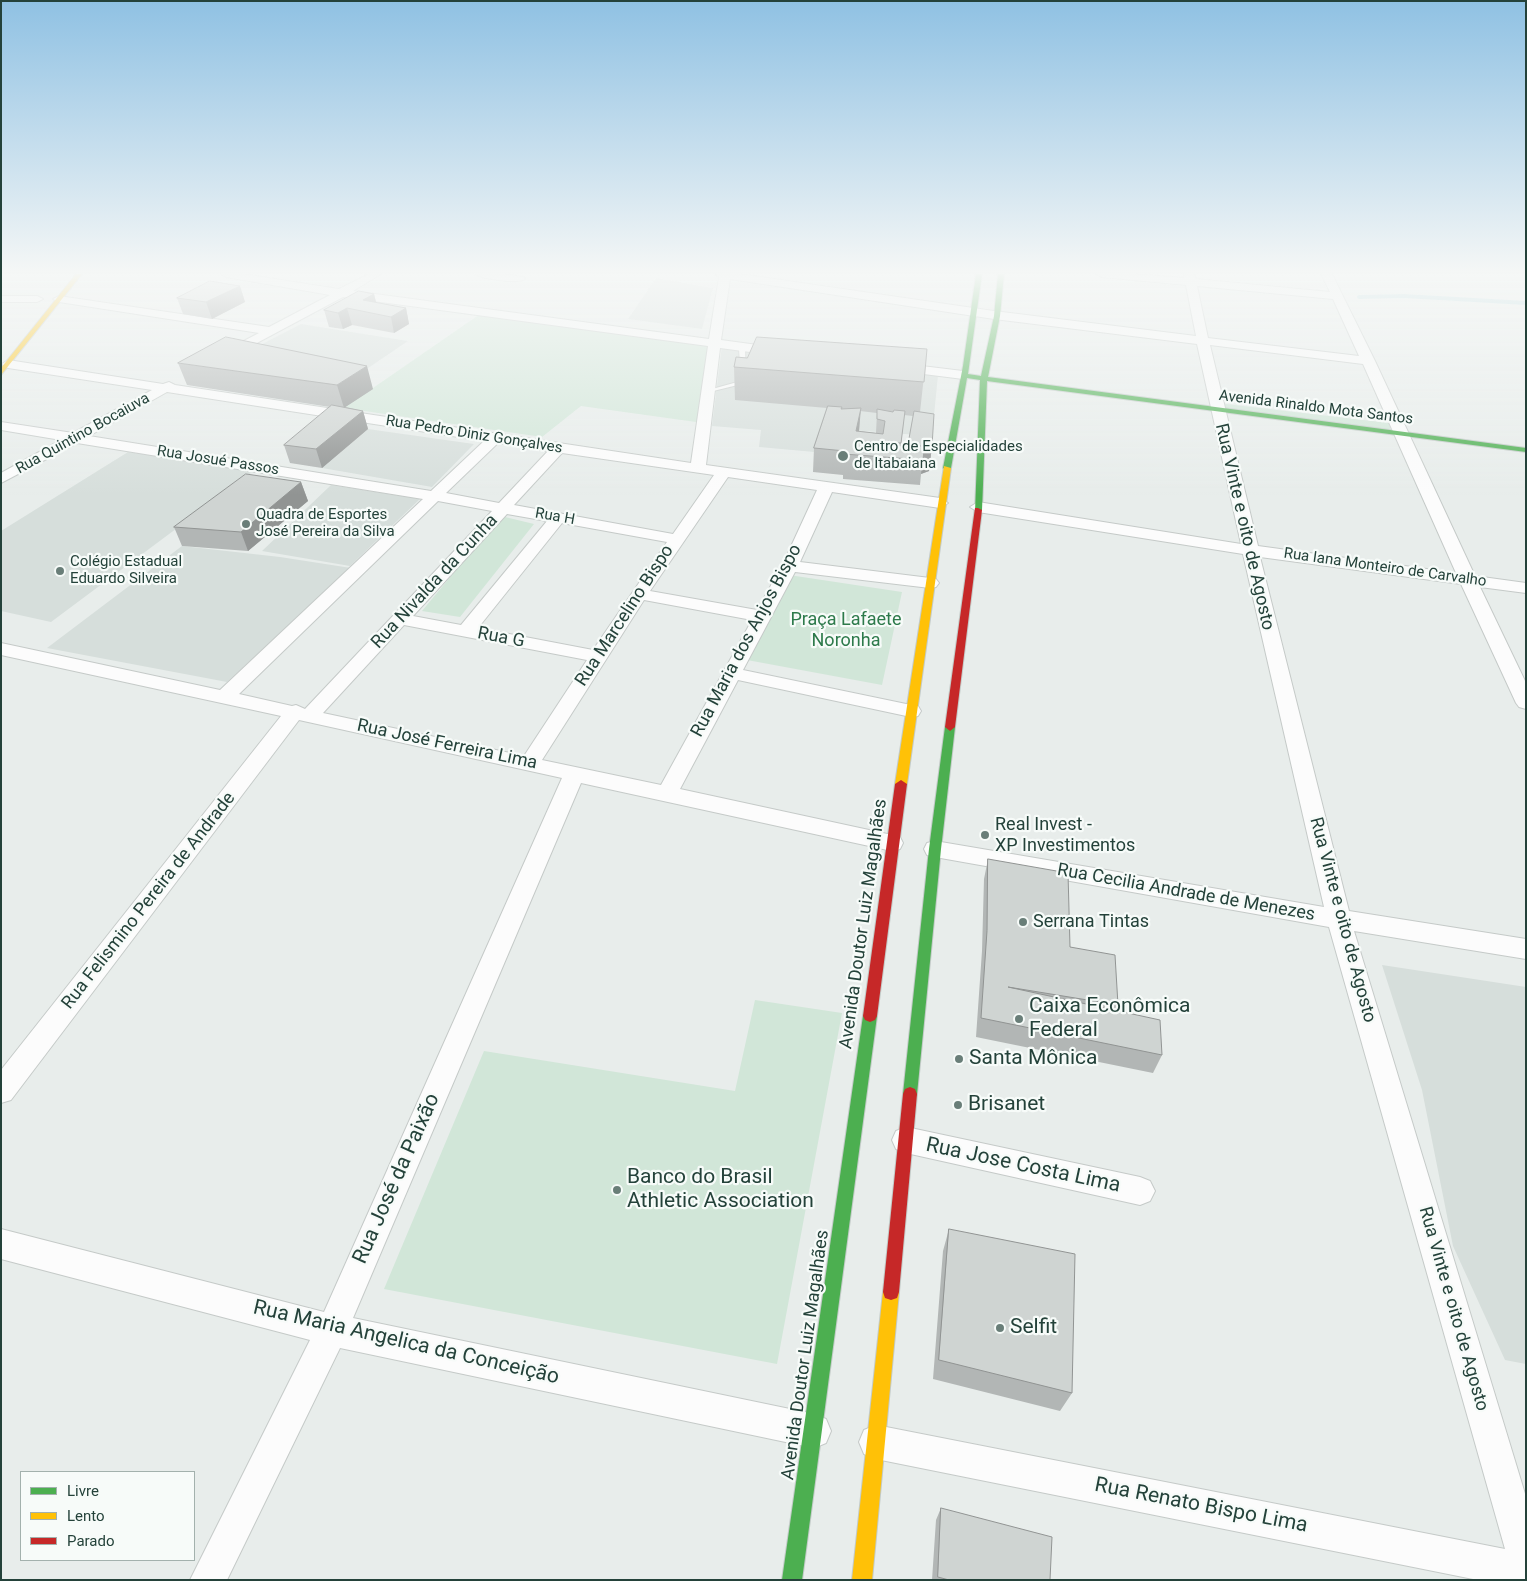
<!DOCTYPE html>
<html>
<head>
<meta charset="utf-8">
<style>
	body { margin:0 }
	#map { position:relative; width:1527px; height:1581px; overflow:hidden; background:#e8edeb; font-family:Roboto,sans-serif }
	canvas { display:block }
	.frame { position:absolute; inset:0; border:2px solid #24423a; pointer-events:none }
	.legend { position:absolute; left:20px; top:1471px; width:175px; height:90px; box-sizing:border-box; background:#f7fbf9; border:1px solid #a3b1ad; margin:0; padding:6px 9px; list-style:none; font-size:15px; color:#24423a }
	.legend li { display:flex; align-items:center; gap:10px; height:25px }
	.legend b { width:25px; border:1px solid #a3b1ad }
</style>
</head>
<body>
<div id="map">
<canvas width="1527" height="1581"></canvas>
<div class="frame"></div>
<ul class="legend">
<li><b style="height:6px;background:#4caf50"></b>Livre</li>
<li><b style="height:6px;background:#ffc107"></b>Lento</li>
<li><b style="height:6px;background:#c62828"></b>Parado</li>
</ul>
</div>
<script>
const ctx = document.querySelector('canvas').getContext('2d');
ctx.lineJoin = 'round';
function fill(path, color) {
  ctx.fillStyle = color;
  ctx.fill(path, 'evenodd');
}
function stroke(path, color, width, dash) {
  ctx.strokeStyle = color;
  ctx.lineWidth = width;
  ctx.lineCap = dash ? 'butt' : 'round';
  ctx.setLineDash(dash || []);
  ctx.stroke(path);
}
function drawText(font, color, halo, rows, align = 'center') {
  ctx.font = font + ' Roboto,sans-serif';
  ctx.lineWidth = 4.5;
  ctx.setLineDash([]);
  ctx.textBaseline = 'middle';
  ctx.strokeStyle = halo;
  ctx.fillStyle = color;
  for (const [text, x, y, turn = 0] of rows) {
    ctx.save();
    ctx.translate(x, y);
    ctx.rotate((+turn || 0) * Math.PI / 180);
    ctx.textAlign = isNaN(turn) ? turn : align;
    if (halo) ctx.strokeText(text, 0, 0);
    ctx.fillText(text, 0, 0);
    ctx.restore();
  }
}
const built = new Path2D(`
	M656 278 713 288 702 329 628 319Z
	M301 324 408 341 346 383 233 359Z
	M722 345 938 375 932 436 822 428 814 452 759 447 761 430 712 426Z
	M368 429 474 444 432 487 322 468Z
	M128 452 255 470 51 622 1 611V531Z
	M331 485 420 499 350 566 262 551Z
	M182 546 280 557 351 568 227 682 47 648Z
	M1382 965 1526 987V1364L1505 1360 1453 1246 1422 1090Z`);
const green = new Path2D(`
	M483 312 715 343 703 423 581 406 542 437 344 408Z
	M1226 404 1389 423 1391 432 1217 408Z
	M505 517 534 524 460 617 422 611 461 564Z
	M789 575 902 592 882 685 747 660Z
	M755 1000 842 1013 777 1364 384 1289 484 1051 735 1091Z`);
const stream = new Path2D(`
	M1359 297 1404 296 1526 303`);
const lane = new Path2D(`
	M742 346 745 348 746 383 705 393V391L741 381 739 348Z`);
const street = new Path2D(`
	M221 274H243L339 289 369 274H381L353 291 709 339 719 277 716 274H740L994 311 1196 336 1186 285 1102 277 1096 274H1133L1184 278V274H1194L1196 279 1330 292 1321 274H1332L1375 361 1475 576 1526 583V593L1480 587 1526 683V709L1519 707 1516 703 1461 584 1260 557 1349 911 1526 939V959L1354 931 1526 1497V1580H1478L876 1459 864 1454 859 1442 864 1430 876 1425 1505 1549 1329 927 935 857 927 855 924 849 927 843 935 841 1324 907 1243 554 978 512 970 507 978 502 1241 544 1197 344 994 319 730 279 721 340 780 348 786 352 780 356 720 348 706 465 940 498 948 503 940 508 832 492 800 562 930 578 936 579 939 583 936 587 930 588 795 572 743 670 911 705 918 706 921 711 918 716 911 717 738 680 680 789 892 835 900 837 903 843 900 849 892 851 581 783 353 1318 814 1414 826 1419 831 1431 826 1443 814 1448 340 1348 227 1580H190L310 1340 1 1259V1229L324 1312 562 778 299 720 11 1100 1 1103V1070L281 716 1 655V643L220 690 423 499 77 443 1 483V473L61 440 1 430V422L73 433 152 390 8 368 2 364 8 360 163 384 169 382 175 385 691 463 708 346 343 297 225 360 219 356 221 353 259 333 59 302 53 299 59 296 269 327 330 295 226 277ZM1197 286 1333 299 1359 356 1208 338ZM1210 345 1363 364 1456 573 1258 546ZM167 392 484 441 431 491 89 436ZM498 443 548 451 499 503 446 493ZM562 453 714 475 673 534 514 505ZM728 477 817 490 782 566 757 610 650 591ZM438 501 492 511 305 709 296 705 292 706 239 694ZM507 514 547 521 461 625 413 616ZM562 523 667 542 593 650 478 628ZM644 600 752 620 661 785 542 760ZM404 625 587 660 524 756 323 713Z
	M475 274H503L523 277 525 279C519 284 482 279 475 274Z
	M1 296H37L43 299 37 302H1Z
	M897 363 963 371 970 375 963 379 892 370 891 367 892 364Z
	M906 1127 1140 1177 1150 1181 1155 1191 1150 1201 1140 1205 906 1153 896 1149 892 1140 896 1131Z`);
const fast = new Path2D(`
	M976 274H982L968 374 981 376 994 316 998 274H1004L1000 316 988 377 1526 448V452L987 381 982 510 978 512H975L980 380 967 378 951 468 947 470 943 468 963 366Z
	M950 723 955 727 941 849 917 1094 915 1099 910 1101 905 1099 903 1094 929 849 945 727Z
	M870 1010 875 1012 877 1016 802 1580H782L863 1016 865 1012Z`);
const slow = new Path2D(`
	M76 274H82L1 375V368Z
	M944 466 951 468 907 784 901 788 895 784Z
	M891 1284 897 1286 899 1292 872 1580H852L883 1292 885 1286Z`);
const jam = new Path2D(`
	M975 508H978L982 510 955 727 950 731 945 727Z
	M901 780 907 784 877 1016 875 1020 870 1022 865 1020 863 1016 895 784Z
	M910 1087 915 1089 917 1094 899 1292 897 1298 891 1300 885 1298 883 1292 903 1094 905 1089Z`);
const wall = new Path2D(`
	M240 286 245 302 212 319 183 314 177 298Z
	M374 294 376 303 406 308 409 324 394 333 352 325 343 329 329 327 324 310Z
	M927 349 920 412 932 446 929 471 921 474 920 485 843 479V475L813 472 814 448 827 408 735 400 734 367 747 358ZM860 411 877 413 876 433 859 431ZM904 415 913 416 908 446H901Z
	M178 363 373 389 345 407 363 411 368 429 322 468 290 463 284 445 330 407 187 385Z
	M301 482 308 501 248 551 182 546 174 527Z
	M988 859 1070 947 1118 1005 1116 1010 1162 1055 1153 1073 976 1037 982 951 984 879Z
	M949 1229 1072 1393 1060 1411 933 1379 943 1251Z
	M941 1508 1050 1580H932L936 1520Z`);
const shadedWall = new Path2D(`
	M240 286 245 302 212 319 206 302Z
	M374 294 378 310 363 300Z
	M347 308 352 325 343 329 338 313Z
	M406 308 409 324 394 333 391 317Z
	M367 366 373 389 344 408 337 385Z
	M861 408 859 431 856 441 855 455H854L856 431Z
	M363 411 368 429 322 468 316 449Z
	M932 446 929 471 921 474 924 450Z
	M301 482 308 501 248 551 241 532Z`);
const building = new Path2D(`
	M210 281 240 286 206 302 177 298Z
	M359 291 374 294 363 300 406 308 391 317 347 308 338 313 324 310Z
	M226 337 367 366 337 385 178 363Z
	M757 337 927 349 924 382 734 367 736 357 747 358Z
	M332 405 363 411 316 449 284 445Z
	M828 406 842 407 841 409 861 408 856 431 883 434 885 421 877 419V409L893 412 894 410 905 411 901 443 856 441 855 443 920 447V445L908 444 914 411 934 414 932 446 924 450 923 460 844 454 845 451 814 448Z
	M246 474 301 482 241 532 174 527Z
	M988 859 1068 873 1070 947 1115 955 1118 1005 1008 987 1160 1020 1162 1055 981 1018 987 931Z
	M949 1229 1075 1254 1072 1393 939 1360Z
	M941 1508 1052 1537 1050 1580H949L938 1577Z`);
const markers = [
	[843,456,6,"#697e78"],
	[246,524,5,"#697e78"],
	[60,571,5,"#697e78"],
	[985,835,5,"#697e78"],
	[1023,922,5,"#697e78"],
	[1019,1019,5,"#697e78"],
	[959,1059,5,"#697e78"],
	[958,1105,5,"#697e78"],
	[617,1190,5,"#697e78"],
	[1000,1328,5,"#697e78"]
];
const farStreetnames = [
	["Avenida Rinaldo Mota Santos",1316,408,7],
	["Rua Quintino Bocaiuva",83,434,-29],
	["Rua Pedro Diniz Gonçalves",474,435,9],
	["Rua Josué Passos",218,461,9],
	["Rua H",555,517,10],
	["Rua Iana Monteiro de Carvalho",1385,568,8]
];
const farPoinames = [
	["Centro de Especialidades",854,447],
	["de Itabaiana",854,464],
	["Quadra de Esportes",256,515],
	["José Pereira da Silva",256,532],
	["Colégio Estadual",70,562],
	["Eduardo Silveira",70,579]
];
const streetNames = [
	["Rua Vinte e oito de Agosto",1244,527,77],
	["Rua Nivalda da Cunha",435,582,-47],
	["Rua Marcelino Bispo",625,616,-57],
	["Rua G",501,638,11],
	["Rua Maria dos Anjos Bispo",747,641,-62],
	["Rua José Ferreira Lima",447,745,12],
	["Rua Cecilia Andrade de Menezes",1186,893,10],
	["Rua Felismino Pereira de Andrade",149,901,-52],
	["Rua Vinte e oito de Agosto",1342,920,75],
	["Avenida Doutor Luiz Magalhães",864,924,-82],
	["Rua Vinte e oito de Agosto",1453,1309,74],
	["Avenida Doutor Luiz Magalhães",806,1355,-82]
];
const parkNames = [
	["Praça Lafaete",846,620],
	["Noronha",846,641]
];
const poiNames = [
	["Real Invest -",995,825],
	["XP Investimentos",995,846],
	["Serrana Tintas",1033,922]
];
const nearPoinames = [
	["Caixa Econômica",1029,1007],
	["Federal",1029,1031],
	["Santa Mônica",969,1059],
	["Brisanet",968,1105],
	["Banco do Brasil",627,1178],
	["Athletic Association",627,1202],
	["Selfit",1010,1328]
];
const nearStreetnames = [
	["Rua Jose Costa Lima",1023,1166,12],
	["Rua José da Paixão",397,1179,-66],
	["Rua Maria Angelica da Conceição",406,1343,13],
	["Rua Renato Bispo Lima",1201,1506,11]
];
fill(built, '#d6dedb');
fill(green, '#d1e6d8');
stroke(stream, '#a9d4db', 4);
stroke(lane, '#c5cac8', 2);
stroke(street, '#c5cac8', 2);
stroke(fast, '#c3cbc8', 2);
stroke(slow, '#c3cbc8', 2);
stroke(jam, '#c3cbc8', 2);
fill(lane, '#fcfcfc');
fill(street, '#fcfcfc');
fill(fast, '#4caf50');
fill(slow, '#ffc107');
fill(jam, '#c62828');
fill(wall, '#b2b6b5');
fill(shadedWall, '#919493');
fill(building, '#cfd4d2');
stroke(building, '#919493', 1);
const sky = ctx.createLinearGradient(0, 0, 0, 495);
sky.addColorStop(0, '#8fc1e3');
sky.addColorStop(0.55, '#f5f7f6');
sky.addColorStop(1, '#f5f7f600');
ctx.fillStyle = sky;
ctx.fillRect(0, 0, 1527, 495);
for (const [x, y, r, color] of markers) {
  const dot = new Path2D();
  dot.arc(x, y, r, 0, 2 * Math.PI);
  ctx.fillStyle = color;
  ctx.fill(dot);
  stroke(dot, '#f7fbf9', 2);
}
drawText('15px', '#24423a', '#f7fbf9', farStreetnames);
drawText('15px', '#24423a', '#f7fbf9', farPoinames, 'left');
drawText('18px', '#24423a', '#f7fbf9', streetNames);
drawText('18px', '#2d7a4b', '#f7fbf9', parkNames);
drawText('18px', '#24423a', '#f7fbf9', poiNames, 'left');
drawText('21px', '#24423a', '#f7fbf9', nearPoinames, 'left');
drawText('21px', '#24423a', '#f7fbf9', nearStreetnames);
</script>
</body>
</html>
